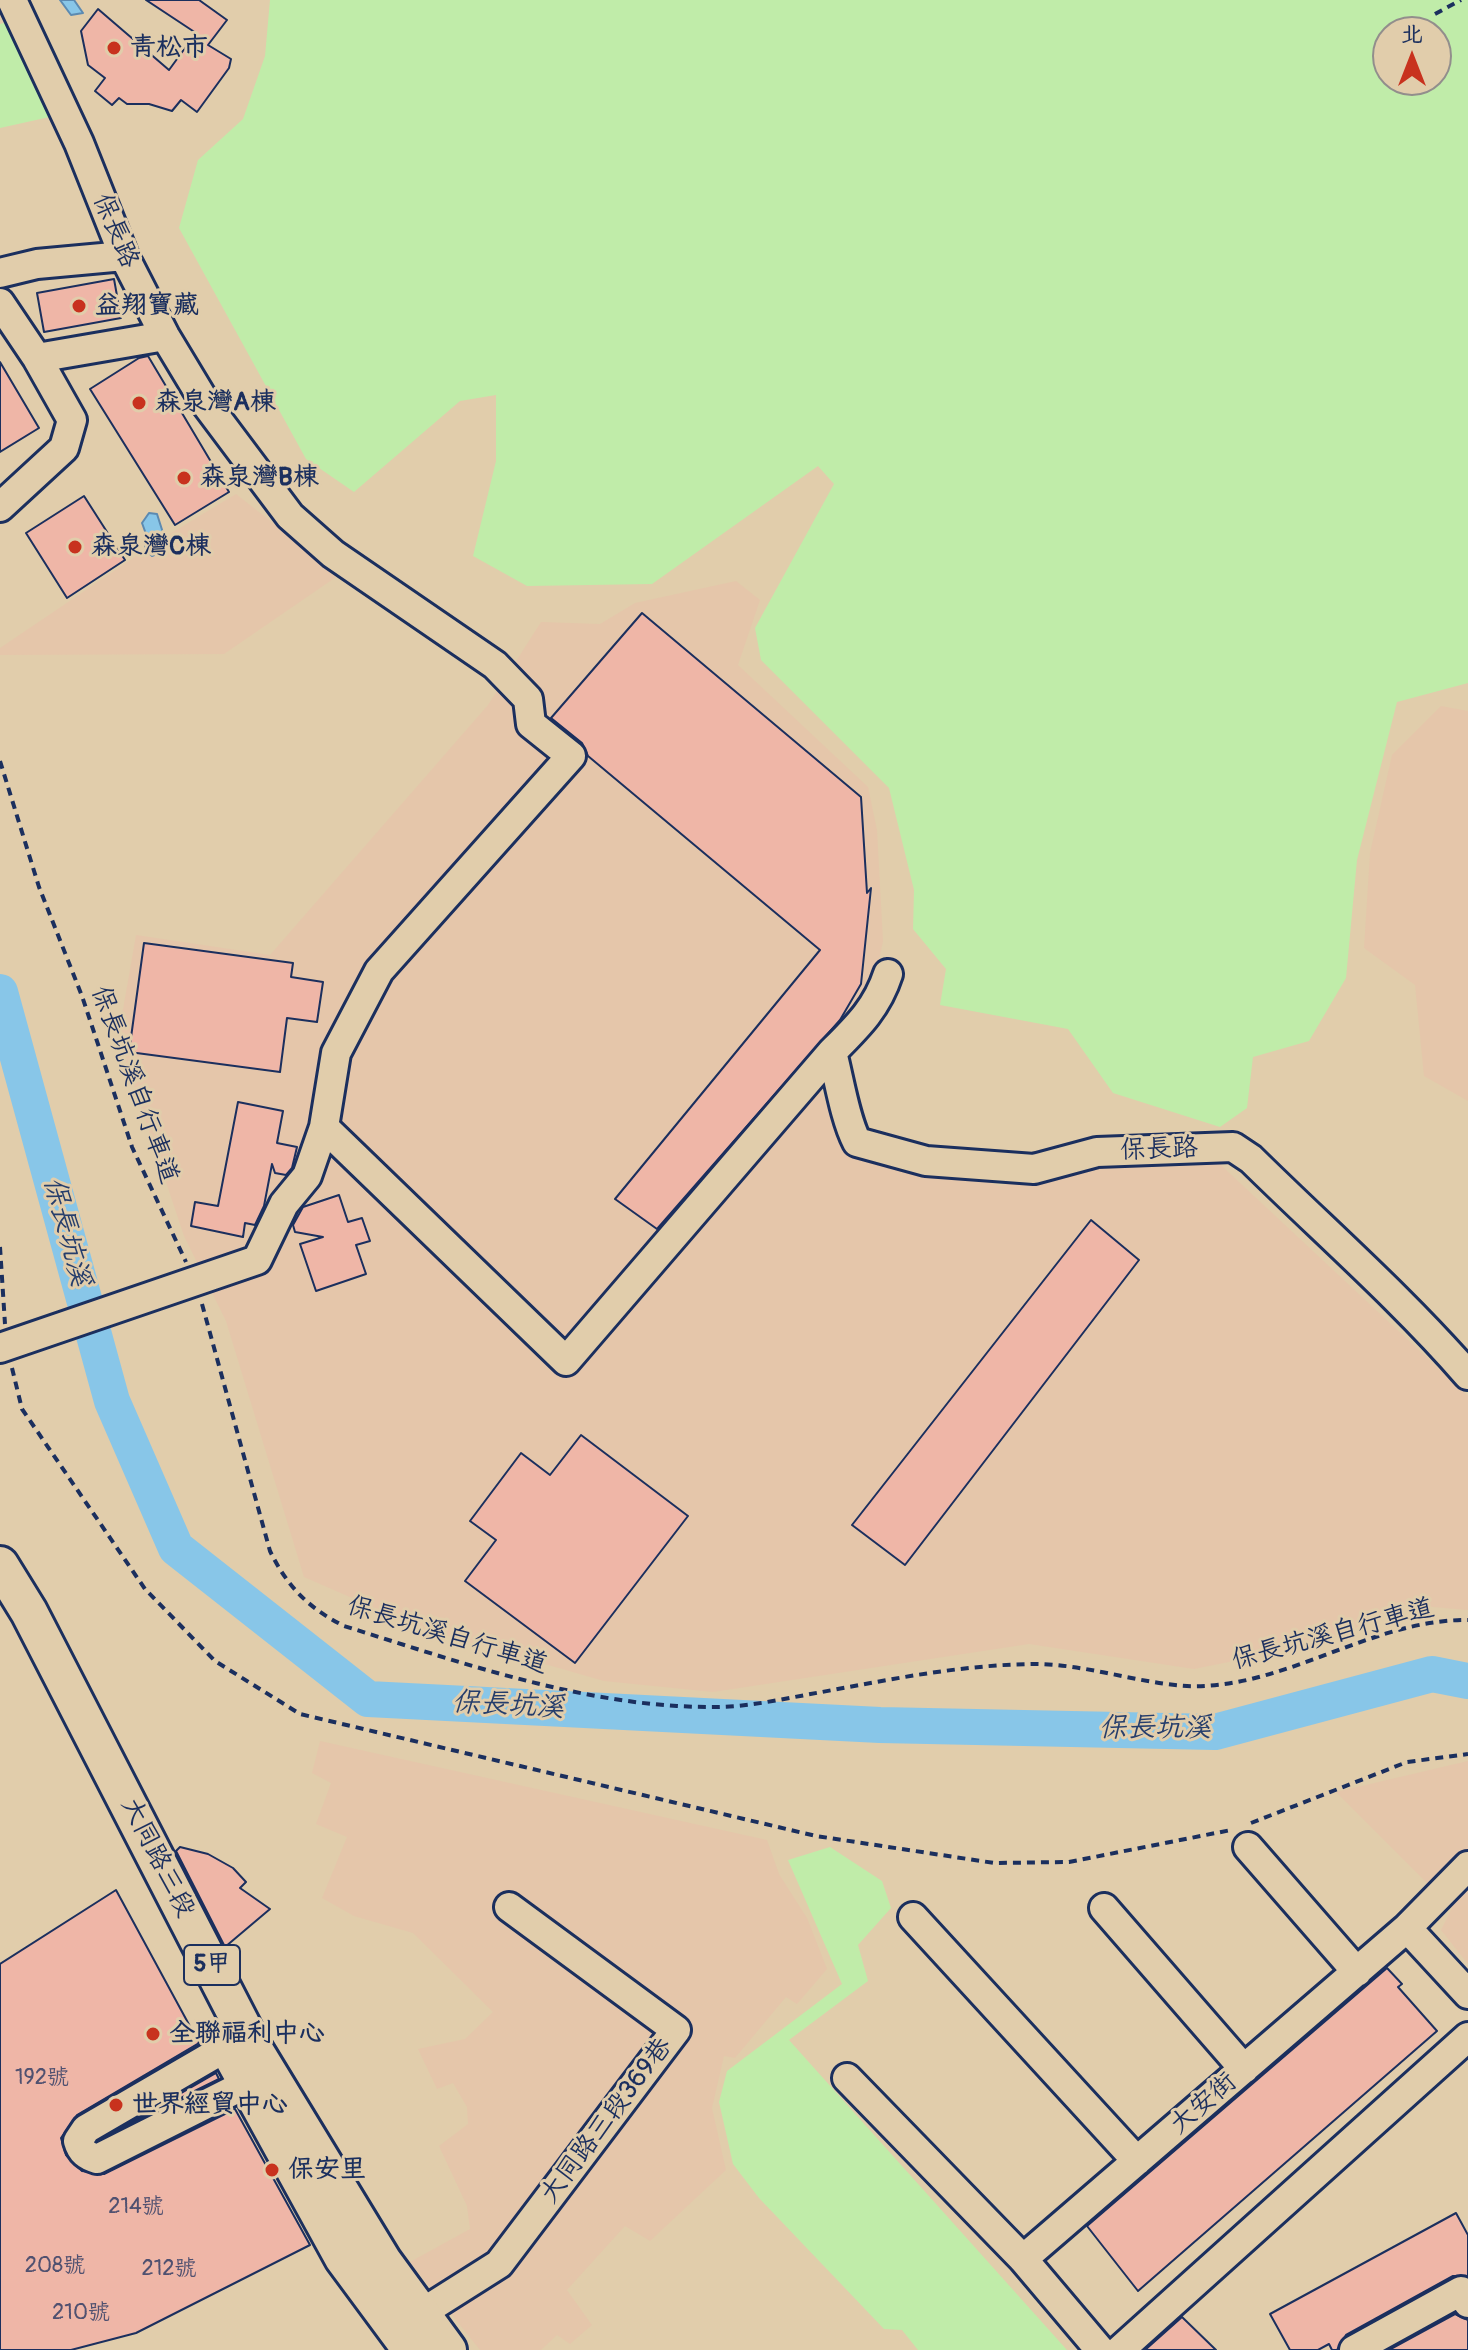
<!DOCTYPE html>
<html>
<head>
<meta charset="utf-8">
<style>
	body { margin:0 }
	#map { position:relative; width:1468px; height:2350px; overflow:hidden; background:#e1cdab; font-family:Pangolin,"LXGW WenKai TC",sans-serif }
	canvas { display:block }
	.north { position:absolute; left:1372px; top:16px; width:80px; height:80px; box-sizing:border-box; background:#e1cdab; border:2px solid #928e8c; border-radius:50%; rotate:0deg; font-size:22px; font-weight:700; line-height:32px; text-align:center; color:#1b2f5e }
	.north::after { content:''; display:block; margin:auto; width:28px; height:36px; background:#c8321e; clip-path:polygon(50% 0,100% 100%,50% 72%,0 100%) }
</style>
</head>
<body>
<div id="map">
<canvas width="1468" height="2350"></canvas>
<div class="north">北</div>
</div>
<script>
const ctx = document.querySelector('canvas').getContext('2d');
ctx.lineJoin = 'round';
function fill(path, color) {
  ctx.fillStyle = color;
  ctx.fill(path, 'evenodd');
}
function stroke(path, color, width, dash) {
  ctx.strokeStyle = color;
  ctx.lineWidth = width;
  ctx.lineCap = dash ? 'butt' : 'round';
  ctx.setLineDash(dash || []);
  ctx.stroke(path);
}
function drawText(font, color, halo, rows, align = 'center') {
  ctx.font = font + ' Pangolin,"LXGW WenKai TC",sans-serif';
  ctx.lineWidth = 6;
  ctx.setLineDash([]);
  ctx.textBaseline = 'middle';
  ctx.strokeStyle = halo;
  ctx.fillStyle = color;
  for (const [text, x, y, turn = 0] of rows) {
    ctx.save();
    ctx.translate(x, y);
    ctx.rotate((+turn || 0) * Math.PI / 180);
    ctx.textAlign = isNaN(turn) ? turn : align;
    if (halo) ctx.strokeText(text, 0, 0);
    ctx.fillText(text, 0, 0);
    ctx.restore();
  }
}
const built = new Path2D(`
	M236 494 339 575 224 654 0 655V648L163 538Z
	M736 581 760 600 738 665 868 787 877 830 883 941 872 994 816 1078 844 1147 882 1160 957 1172 1000 1186 1092 1160 1208 1153 1468 1396V1610L1409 1605 1318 1644 1194 1669 1029 1644 713 1692 604 1681 423 1629 304 1577 226 1321 184 1236 118 1038 136 935 270 955 488 705 541 622 600 624 635 603Z
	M1441 706 1468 711V1101L1424 1076 1415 985 1364 948 1370 853 1392 755Z
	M320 1741 767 1840 779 1874 807 1918 827 1969 797 2004 786 1997 735 2058 724 2056 712 2108 726 2170 650 2241 625 2226 567 2290 592 2325 570 2344 557 2335 541 2350H480L410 2262 470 2229 467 2206 439 2146 468 2124 467 2107 453 2083 437 2089 418 2049 465 2039 493 2012 413 1933 354 1916 322 1898 347 1837 316 1824 331 1783 312 1773Z
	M1468 1761V1964L1441 1930 1452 1908 1336 1792Z`);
const green = new Path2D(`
	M270 0H1468V683L1397 702 1357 860 1346 978 1309 1041 1253 1057 1247 1108 1220 1127 1113 1093 1068 1029 940 1005 946 969 913 929 914 890 889 788 761 660 755 628 834 484 818 466 652 584 527 586 473 556 496 461V395L460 401 354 492 306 459 179 228 198 160 243 119 265 56ZM1388 32H1436V80H1388Z
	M11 21 54 116 0 128V24Z
	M830 1847 882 1881 891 1908 858 1945 868 1981 789 2040 1067 2350H918L902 2330 884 2329 759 2198 733 2164 719 2102 727 2071 842 1984 788 1860Z`);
const water = new Path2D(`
	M60 0H74L83 13 71 15Z
	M149 513 157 514 164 536 161 552 152 556 145 549 146 534 142 523Z`);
const river = new Path2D(`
	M0 992 112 1401 176 1548 368 1699 880 1725 1215 1732 1432 1674 1468 1681`);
const building = new Path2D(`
	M146 0H199L227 20 208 45 231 59 229 68 197 112 181 100 172 111 149 104H127L119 98 112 105 95 91 105 78 88 65 81 31 98 9 169 70 196 33Z
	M114 279 121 318 44 332 37 293Z
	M148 356 229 492 175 525 90 389 139 358Z
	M0 362 39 428 0 452Z
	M84 496 125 560 67 598 26 533Z
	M642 613 861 797 867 893 871 888 861 984 840 1020 657 1229 615 1199 820 950 588 756 582 743 551 718Z
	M144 943 293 963 291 977 323 982 317 1022 287 1018 280 1072 129 1052Z
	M238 1102 283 1111 277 1143 297 1147 292 1168 286 1175 275 1173 272 1164 264 1206 255 1225 245 1223 243 1237 191 1226 195 1202 218 1206Z
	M339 1195 348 1222 362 1218 370 1241 356 1245 366 1274 316 1291 300 1244 323 1237 295 1232 293 1225 303 1207Z
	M1091 1220 1139 1260 905 1565 852 1525Z
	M581 1435 688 1516 575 1663 465 1581 496 1540 470 1521 521 1453 550 1475Z
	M180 1847 208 1854 233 1868 246 1882 240 1888 270 1909 225 1947 176 1851Z
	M116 1890 199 2043 77 2115 61 2138 66 2155 82 2171 104 2174 235 2109 310 2245 136 2333 71 2350H0V1964Z
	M1387 1968 1402 1984 1398 1987 1437 2031 1138 2291 1087 2226Z
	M216 2073 219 2079 126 2125Z
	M1456 2213 1468 2235V2276H1453L1346 2335 1337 2350H1332L1329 2344 1318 2350H1290L1270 2314Z
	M1455 2314 1468 2320V2350H1389Z
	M1182 2317 1216 2350H1145Z`);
const path = new Path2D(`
	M1435 14 1461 0
	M0 761 39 887 82 996 132 1147 186 1262
	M0 1247 5 1324
	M202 1304 270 1551C287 1586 308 1608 344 1626 463 1663 588 1708 715 1707 750 1707 787 1698 822 1692 892 1679 961 1665 1032 1664 1089 1663 1153 1689 1205 1686 1296 1681 1377 1619 1468 1620
	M12 1368 22 1409 145 1589 215 1661 300 1714 816 1836 994 1863 1069 1862 1231 1830
	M1251 1823 1407 1762 1468 1754`);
const minor = new Path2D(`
	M0 273 37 264 124 256
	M0 303 37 358
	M0 507 64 448 72 420 37 358 165 336
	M832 1052C839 1079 845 1119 857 1142L926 1161 1034 1169 1097 1152 1233 1147 1251 1159C1324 1231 1401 1298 1468 1375
	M324 1127 566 1361 832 1052C857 1027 877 1008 888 974
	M0 1348 257 1260 284 1204 307 1176 324 1127 336 1053 379 971 571 756 531 724 528 699 495 665 333 554 290 516 206 404 165 336 124 256 79 143 12 0
	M1248 1847 1357 1972
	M1104 1908 1244 2069
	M913 1917 1137 2161
	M1407 1928 1468 1994
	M227 2047 86 2129 78 2141C81 2152 87 2156 97 2159L246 2084
	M847 2078 1023 2259 1100 2350
	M1023 2259 1407 1928 1468 1866
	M420 2314 499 2264 676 2030 509 1907
	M1120 2350 1468 2037
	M1354 2350 1461 2291 1468 2303`);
const major = new Path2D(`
	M0 1565 29 1612 254 2049 383 2261 448 2350
	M225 2043 343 2258 411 2350`);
const markers = [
	[114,48,8,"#c8321e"],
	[79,306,8,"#c8321e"],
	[139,403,8,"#c8321e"],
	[184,478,8,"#c8321e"],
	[75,547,8,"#c8321e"],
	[153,2034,8,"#c8321e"],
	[116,2105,8,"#c8321e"],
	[272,2170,8,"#c8321e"]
];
const numberNames = [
	["192號",42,2078],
	["214號",136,2207],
	["208號",55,2266],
	["212號",169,2269],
	["210號",81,2313]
];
const shields = [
	[212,1965,56]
];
const shieldNames = [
	["5甲",212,1965]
];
const poiNames = [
	["青松市",130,48],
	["益翔寶藏",95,306],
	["森泉灣A棟",155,403],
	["森泉灣B棟",200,478],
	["森泉灣C棟",91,547],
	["全聯福利中心",169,2034],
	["世界經貿中心",132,2105],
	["保安里",288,2170]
];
const streetNames = [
	["保長路",115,231,67],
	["保長坑溪自行車道",134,1085,70],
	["保長路",1159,1150,-2],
	["保長坑溪自行車道",1333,1635,-15],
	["保長坑溪自行車道",447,1636,17],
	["大同路三段",157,1858,63],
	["大安街",1204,2104,-41],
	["大同路三段369巷",607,2121,-53]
];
const waterNames = [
	["保長坑溪",66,1232,75],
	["保長坑溪",508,1706,3],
	["保長坑溪",1155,1729]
];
fill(built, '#e5c6aa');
fill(green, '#c0eca9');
fill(water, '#88c6e8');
stroke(water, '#5c8ab1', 2);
stroke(river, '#88c6e8', 36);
fill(building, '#efb6a7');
stroke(building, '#1b2f5e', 2);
stroke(minor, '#1b2f5e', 34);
stroke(major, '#1b2f5e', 42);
stroke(path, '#1b2f5e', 4, [8, 6]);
stroke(minor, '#e1cdab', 28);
stroke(major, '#e1cdab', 36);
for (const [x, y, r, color] of markers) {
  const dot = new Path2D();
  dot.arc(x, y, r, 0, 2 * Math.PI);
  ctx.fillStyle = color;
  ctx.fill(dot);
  stroke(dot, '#e1cdab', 3);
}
drawText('22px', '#505170', null, numberNames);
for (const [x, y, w] of shields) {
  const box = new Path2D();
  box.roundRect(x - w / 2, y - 20, w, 40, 6);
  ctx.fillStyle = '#e1cdab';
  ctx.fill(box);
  stroke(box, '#1b2f5e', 2);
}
drawText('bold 24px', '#1b2f5e', null, shieldNames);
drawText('bold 26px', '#1b2f5e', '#e1cdab', poiNames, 'left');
drawText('26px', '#1b2f5e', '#e1cdab', streetNames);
drawText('italic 28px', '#263e6c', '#e1cdab', waterNames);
</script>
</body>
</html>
